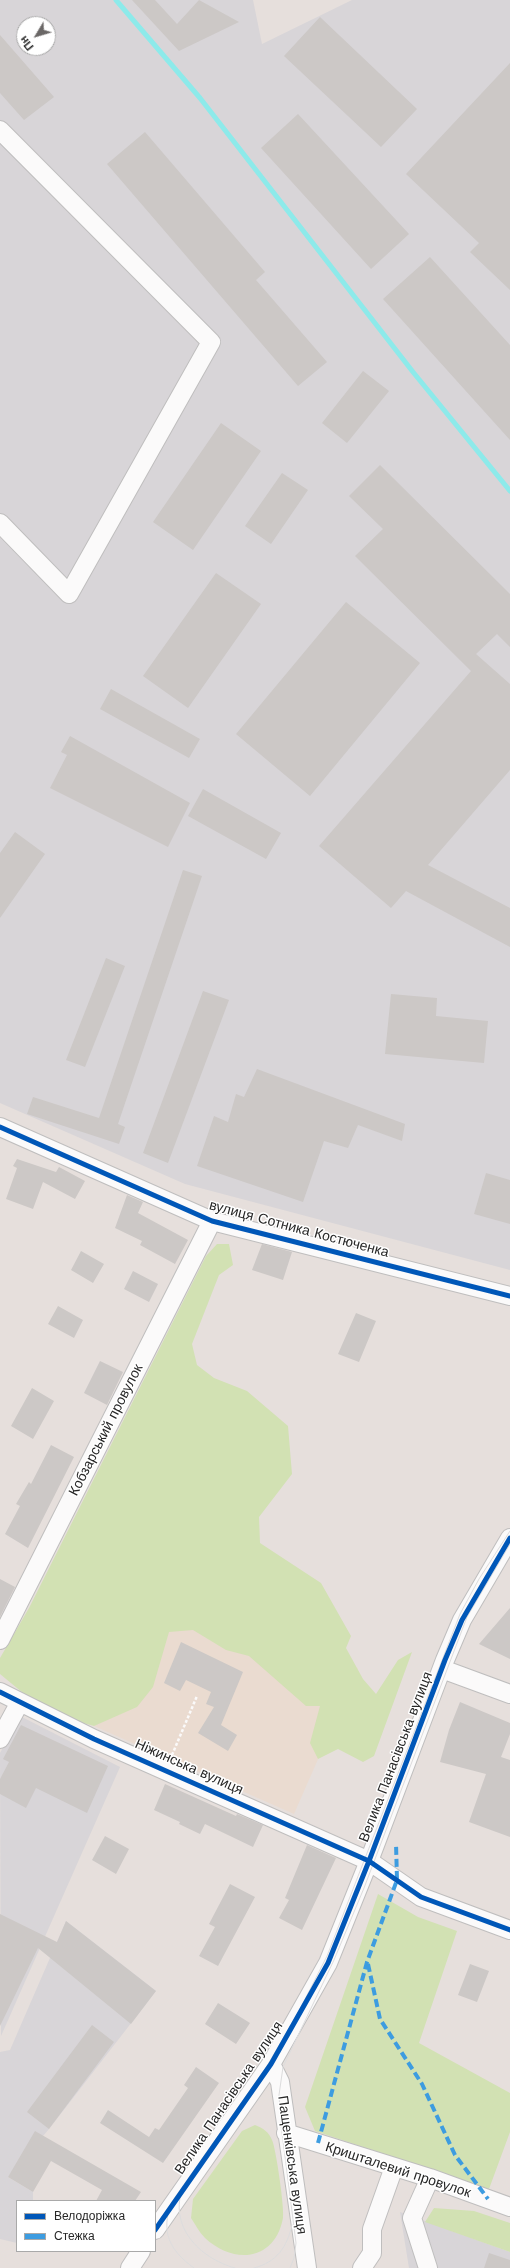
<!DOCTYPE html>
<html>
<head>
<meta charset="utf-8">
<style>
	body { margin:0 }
	#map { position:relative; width:510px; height:2268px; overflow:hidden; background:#e6dfdc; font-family:"Work Sans",sans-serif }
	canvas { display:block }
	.legend { position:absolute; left:16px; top:2200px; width:140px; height:52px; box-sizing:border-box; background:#fff; border:1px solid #a9a9a9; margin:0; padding:5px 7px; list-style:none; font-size:12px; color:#272727 }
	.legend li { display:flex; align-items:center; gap:8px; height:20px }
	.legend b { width:20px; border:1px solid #a9a9a9 }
	.north { position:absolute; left:16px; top:16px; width:40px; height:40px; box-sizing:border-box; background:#fff; border:1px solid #a9a9a9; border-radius:50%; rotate:232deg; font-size:11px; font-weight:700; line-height:16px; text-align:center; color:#272727 }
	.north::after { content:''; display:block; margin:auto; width:14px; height:18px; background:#6a6766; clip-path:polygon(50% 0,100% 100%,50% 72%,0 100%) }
</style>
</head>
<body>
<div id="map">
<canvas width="510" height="2268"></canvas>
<ul class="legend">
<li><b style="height:5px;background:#0057b8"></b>Велодоріжка</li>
<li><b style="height:5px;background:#3d9ce0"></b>Стежка</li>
</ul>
<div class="north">Пн</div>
</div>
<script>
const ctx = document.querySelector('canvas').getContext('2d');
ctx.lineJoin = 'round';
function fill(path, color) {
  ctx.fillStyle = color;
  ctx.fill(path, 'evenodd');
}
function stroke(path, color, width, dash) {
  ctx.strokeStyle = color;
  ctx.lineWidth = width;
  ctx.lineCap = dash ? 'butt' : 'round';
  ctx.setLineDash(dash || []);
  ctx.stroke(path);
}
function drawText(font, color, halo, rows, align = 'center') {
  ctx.font = font + ' "Work Sans",sans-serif';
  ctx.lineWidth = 3;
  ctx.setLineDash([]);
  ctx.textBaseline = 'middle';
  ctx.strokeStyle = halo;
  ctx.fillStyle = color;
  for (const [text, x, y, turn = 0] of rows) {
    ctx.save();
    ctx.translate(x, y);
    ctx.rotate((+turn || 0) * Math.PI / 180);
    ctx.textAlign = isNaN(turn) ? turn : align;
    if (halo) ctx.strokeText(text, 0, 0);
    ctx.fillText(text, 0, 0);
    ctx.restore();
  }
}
const industrial = new Path2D(`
	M0 0H253L262 44 352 0H510V1270L185 1184 0 1103ZM24 24H48V48H24Z
	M20 1716 120 1767 1 2036 0 1753Z
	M66 1921 156 1991 49 2129 8 2177 33 2192V2201H17V2243L0 2239V2052L10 2050Z
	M400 2212 510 2252V2268H409Z`);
const education = new Path2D(`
	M158 1580 358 1668 294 1814 94 1726Z`);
const green = new Path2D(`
	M217 1244H229L233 1265 219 1275 192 1344 197 1365 214 1378 247 1391 288 1426 292 1474 259 1517 260 1543 321 1583 351 1636 346 1648 363 1679 376 1694 398 1660 412 1652 374 1756 363 1762 338 1749 318 1759 310 1743 320 1706H306L249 1656 226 1650 193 1630 169 1632 153 1687 137 1707 94 1726 69 1719 23 1693 0 1674V1658L29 1608 206 1256Z
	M378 1894 418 1917 457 1931 419 2043 510 2093V2132L489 2189 315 2131 305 2107Z
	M255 2125C263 2128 269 2132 272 2140 276 2148 285 2211 283 2218 275 2261 234 2265 205 2238 199 2232 195 2224 191 2218L193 2199 242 2131Z
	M434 2208 474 2211 510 2223V2252L425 2222Z`);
const stream = new Path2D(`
	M116 0 200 98 413 372 510 491`);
const building = new Path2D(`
	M132 0H155L177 24 199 0 239 22 179 51Z
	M320 17 417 109 381 147 284 56Z
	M0 35 54 97 24 120 0 93Z
	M510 63V290L470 252 479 243 406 174Z
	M298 114 409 234 371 269 261 148Z
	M145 132 265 272 256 280 327 362 298 386 107 164Z
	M430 257 510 345V440L383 299Z
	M363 371 389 391 347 443 322 423Z
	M221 423 261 451 193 550 153 522Z
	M380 465 510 594V647L497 634 476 654 510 684V770L428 865 510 908V947L406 891 391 908 319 846 471 671 355 556 383 529 349 496Z
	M282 473 308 490 271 544 245 526Z
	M216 573 261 604 188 708 143 676Z
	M346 602 420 663 310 796 236 734Z
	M111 689 200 739 189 758 100 709Z
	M70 736 190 803 168 847 50 788 67 755 61 752Z
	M203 789 281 833 266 859 188 816Z
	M15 832 45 854 0 918V853Z
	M183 870 202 876 118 1124 125 1127 119 1144 27 1114 33 1097 99 1118Z
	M106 958 125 966 85 1067 66 1060Z
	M203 991 229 1000 168 1163 143 1153Z
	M391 994 437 998 436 1016 488 1021 484 1063 385 1054Z
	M257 1069 405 1124 402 1141 358 1125 348 1148 324 1141 303 1202 197 1166 214 1116 228 1122 236 1094 244 1097Z
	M17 1159 56 1172 59 1167 85 1181 75 1199 43 1182 33 1209 6 1199 17 1168 13 1166Z
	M486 1173 510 1180V1224L474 1214Z
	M127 1195 143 1202 138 1213 188 1240 175 1264 140 1245 142 1241 115 1228Z
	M262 1244 292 1252 283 1280 252 1270Z
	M81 1251 104 1264 93 1283 71 1270Z
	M133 1271 158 1284 149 1302 124 1289Z
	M58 1306 83 1320 74 1338 48 1324Z
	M356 1313 376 1321 359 1362 338 1354Z
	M100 1361 123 1372 107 1405 84 1393Z
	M32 1388 54 1401 33 1439 11 1426Z
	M51 1445 74 1457 28 1548 5 1534 20 1506 16 1504 29 1482 31 1484Z
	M0 1579 15 1587 0 1617Z
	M510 1608V1659L479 1644Z
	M181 1642 243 1672 221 1725 237 1735 228 1751 198 1733 214 1707 206 1704 211 1692 186 1680 180 1691 164 1683Z
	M460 1702 510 1723V1734L501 1757 510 1760V1837L469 1822 486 1774 440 1762 449 1730Z
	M21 1725 108 1766 87 1813 36 1788 26 1808 0 1794V1779L9 1762 3 1759Z
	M165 1784 236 1816 237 1814 263 1825 253 1847 205 1824 200 1834 179 1824 180 1822 154 1810Z
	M105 1836 129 1849 116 1874 92 1860Z
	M307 1845 336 1858 302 1930 279 1918 289 1900 285 1898Z
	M230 1884 255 1897 218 1966 199 1956 215 1927 209 1924Z
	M0 1914 57 1942 66 1921 156 1991 131 2024 38 1948 0 2026Z
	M470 1964 489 1971 477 2002 458 1995Z
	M218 2003 250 2023 236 2044 205 2024Z
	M92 2025 114 2042 49 2129 27 2112Z
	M196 2067 219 2083 163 2163 100 2123 108 2110 149 2137 155 2128 159 2130 188 2088 184 2085Z
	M35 2131 141 2192 135 2201H96L102 2190 51 2161 33 2192 8 2177Z
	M489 2253 510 2260V2268H484Z`);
const path = new Path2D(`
	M172 1755 197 1696`);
const minor = new Path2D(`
	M0 130 211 342 69 594 0 523
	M0 1127 212 1221 510 1296
	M0 1640 212 1221
	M442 1669 510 1694
	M0 1692 94 1739 369 1861 421 1897 510 1930
	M0 1739 20 1702
	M271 2064 280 2082 307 2268
	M286 2133 430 2178 510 2207
	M155 2230 271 2064 328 1963 369 1861 445 1660 462 1620 510 1538
	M130 2268 141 2251
	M362 2268 372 2253V2229L394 2167
	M428 2268 412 2218 430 2178`);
const tram = new Path2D(`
	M183 2187C168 2226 199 2258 235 2268
	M194 2268C169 2250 161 2232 171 2203L267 2066 299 2011 327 1956 460 1614 479 1579 510 1531
	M254 2268C277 2262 287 2247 292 2225
	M290 2268 294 2258 296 2243 281 2125 279 2095 283 2067 334 1960 364 1888 467 1617 510 1544`);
const quiet = new Path2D(`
	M368 1964 380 2019 422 2084 455 2155 488 2199
	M318 2143 367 1962 397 1880 396 1843`);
const cycleway = new Path2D(`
	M0 1127 212 1221 510 1296
	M0 1692 94 1739 369 1861 421 1897 510 1930
	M155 2230 271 2064 328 1963 369 1861 445 1660 462 1620 510 1538`);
const streetNames = [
	["вулиця Сотника Костюченка",299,1229,15],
	["Кобзарський провулок",106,1430,-63],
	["Велика Панасівська вулиця",396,1757,-69],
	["Ніжинська вулиця",189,1767,24],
	["Велика Панасівська вулиця",229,2098,-56],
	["Пащенківська вулиця",292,2165,82],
	["Кришталевий провулок",398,2170,18]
];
fill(industrial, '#d8d5d8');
fill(education, '#eadbd0');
fill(green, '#d2e1b3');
stroke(stream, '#8deaea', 5);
fill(building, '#ccc8c6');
stroke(minor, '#bfbebe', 20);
stroke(path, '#fbfafa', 2.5, [3, 2]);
stroke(minor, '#fbfafa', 18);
stroke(tram, '#dcdcdd', 1);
stroke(quiet, '#3d9ce0', 4, [8, 4]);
stroke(cycleway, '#0057b8', 5);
drawText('14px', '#272727', '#fff', streetNames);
</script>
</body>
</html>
